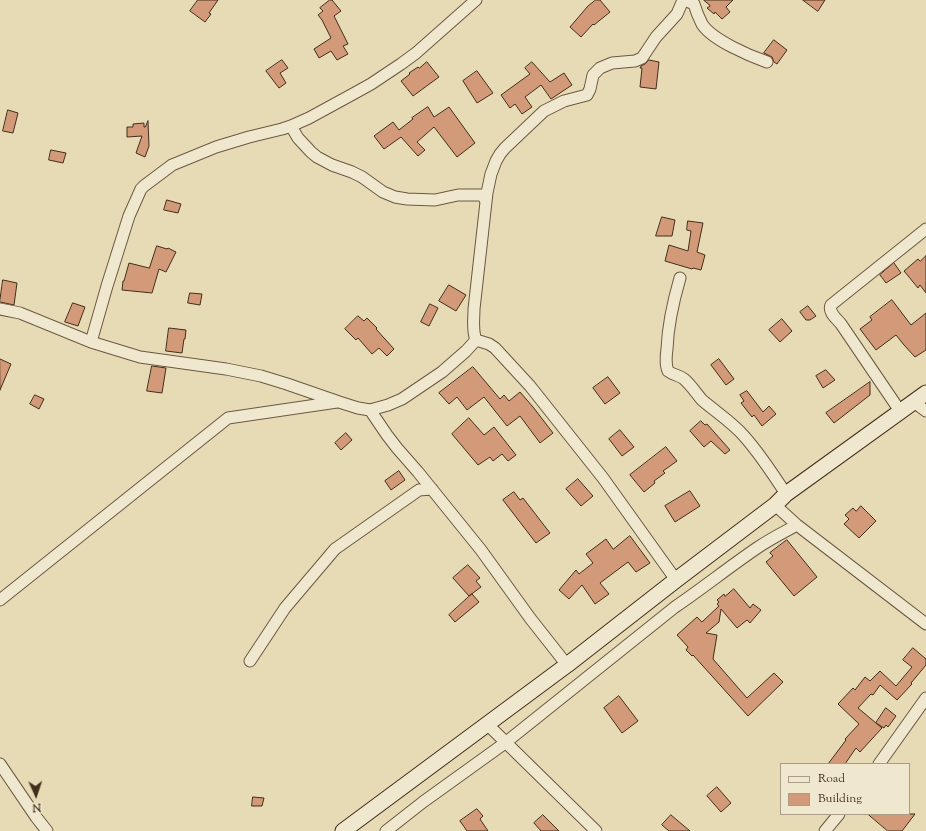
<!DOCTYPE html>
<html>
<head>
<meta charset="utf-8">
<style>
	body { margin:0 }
	#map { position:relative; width:926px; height:831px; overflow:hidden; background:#e7dbb5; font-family:"Sorts Mill Goudy",serif }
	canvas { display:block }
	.legend { position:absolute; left:780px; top:763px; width:130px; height:52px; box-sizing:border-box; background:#efe8cf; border:1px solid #aa9d87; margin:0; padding:5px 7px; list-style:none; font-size:12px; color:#432d1b }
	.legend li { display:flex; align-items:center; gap:8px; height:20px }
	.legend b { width:20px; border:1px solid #aa9d87 }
	.north { position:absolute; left:16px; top:775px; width:40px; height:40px; -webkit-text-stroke:3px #efe8cf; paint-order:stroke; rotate:177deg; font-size:11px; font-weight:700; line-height:16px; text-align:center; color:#432d1b }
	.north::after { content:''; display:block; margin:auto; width:14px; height:18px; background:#432d1b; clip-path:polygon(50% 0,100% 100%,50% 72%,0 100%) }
</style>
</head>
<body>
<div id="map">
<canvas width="926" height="831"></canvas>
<ul class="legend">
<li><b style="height:5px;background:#efe8cf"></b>Road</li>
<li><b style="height:11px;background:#d29a78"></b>Building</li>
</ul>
<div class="north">N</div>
</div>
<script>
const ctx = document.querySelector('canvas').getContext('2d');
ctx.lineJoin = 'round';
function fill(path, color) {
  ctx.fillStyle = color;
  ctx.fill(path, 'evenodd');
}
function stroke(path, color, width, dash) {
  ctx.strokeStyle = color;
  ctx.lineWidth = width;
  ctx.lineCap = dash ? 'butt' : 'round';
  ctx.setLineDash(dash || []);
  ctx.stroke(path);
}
const building = new Path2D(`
	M198 0H218L209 13 211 14 205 22 190 11Z
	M330 0H332L341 11 334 16 348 44 343 46 348 54 337 60 331 51 319 58 314 49 331 38 322 20 318 15 323 11 320 8Z
	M596 0H600L610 12 594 25 593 24 581 37 570 27 588 6Z
	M704 0H733L726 7 730 12 722 19 715 12 714 14 707 8 710 6Z
	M803 0H825L818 11Z
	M774 40 787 50 777 64 774 62 772 57 764 53Z
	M282 60 288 68 280 73 286 83 279 88 266 71Z
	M649 60 659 62 656 89 640 87 642 68H640L641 66 645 64Z
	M427 62 439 77 413 96 401 81 410 74 409 73 418 67 419 68Z
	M532 62 550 82 564 73 572 85 551 99 541 85 525 97 532 107 522 114 515 104 510 108 501 95 530 74 525 68Z
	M477 71 493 93 477 103 463 81Z
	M428 107 434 117 449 107 475 143 457 157 434 127 417 142 425 150 418 156 401 137 384 149 374 136 393 122 399 130 413 119 412 118Z
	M8 110 18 113 13 133 3 131Z
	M148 121 149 146 145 157 136 153 142 136 127 137V127H133V124L144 123V127H145Z
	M51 150 66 153 63 163 49 160Z
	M167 200 181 204 178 213 164 210Z
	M662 217 675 220 672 236H656Z
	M688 221 703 223 697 252 705 255 701 270 693 268 692 269 665 261 669 245 688 251 691 231 687 230Z
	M157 246 167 249 168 248 176 252 166 272 159 269 152 293 122 290 123 281H124L129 263 149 268Z
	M926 256V293L920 285 918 288 904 271 918 259 920 261Z
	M894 263 901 273 886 283 880 275Z
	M3 280 17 283 14 305 0 302Z
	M449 285 466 295 456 311 439 301Z
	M190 293 202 294 200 305 188 303Z
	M892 300 911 325 926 313V350L915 357 904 345 896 335 876 350 860 329 872 320 870 317Z
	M73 303 85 307 78 326 65 322Z
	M430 304 438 308 429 326 421 322Z
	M808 306 816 316 810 320H806L800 312Z
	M358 316 364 321 367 318 377 328 376 329 394 349 387 356 379 348 372 354 358 338 356 340 345 329Z
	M782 319 792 331 780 342 769 330Z
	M169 328 186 330 185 339H184L182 353 166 351Z
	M0 359 11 364 0 390Z
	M719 359 734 379 726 385 711 365Z
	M152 366 166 368 162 393 147 391Z
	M473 367 500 399 504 395 509 401 520 392 533 407 553 433 540 443 520 416 507 426 484 397 467 410 457 397 449 404 439 393Z
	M826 370 835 380 823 388 816 376Z
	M608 377 620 393 605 404 593 388Z
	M870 382V395L834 423 826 413Z
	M747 391 763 412 769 406 776 414 762 426 754 415 752 417 741 403 744 401 740 395Z
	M35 395 44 399 39 409 30 404Z
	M469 418 484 435 494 427 516 455 508 461 502 454 493 461 490 457 478 465 452 434Z
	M701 421 705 425 707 424 730 450 725 454 711 441 704 447 690 431Z
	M620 430 634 447 622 456 609 439Z
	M346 433 352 440 341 450 335 443Z
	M666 447 677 461 663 471 665 473 654 481 655 483 644 492 630 475Z
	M399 471 405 480 391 490 385 481Z
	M578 479 593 496 581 506 566 489Z
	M690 491 700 506 675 522 665 506Z
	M514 492 520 500 523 498 550 533 536 543 503 500Z
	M861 506 876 521 859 538 844 524 849 519 845 515 853 508 856 511Z
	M630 536 650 563 636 572 628 562 600 583 609 594 595 604 582 585 569 599 559 590 576 570 579 574 593 563 586 554 606 539 613 549Z
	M787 540 817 577 794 596 766 562 773 556 770 553Z
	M468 565 480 578 476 581 481 587 469 596 453 578Z
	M734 589 750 608 753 604 761 610 750 623 747 620 737 628 721 609 719 622 706 633 717 635 713 659 747 698 774 673 783 682 748 716 693 655 692 656 686 650 688 647 677 635 697 617 702 622 719 606 717 604 719 602 717 600 724 594 725 596Z
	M472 594 479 602 455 622 449 615Z
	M913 648 926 659V665L911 683 912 684 897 700 880 685 873 695 871 694 858 708 882 728 860 752 856 748 845 764H828L846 740 845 739 859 724 838 704 853 688 855 690 865 677 870 681 880 671 896 686 912 667 903 660Z
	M619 696 638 721 622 733 604 708Z
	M886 708 896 716 888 727 886 725 884 728 876 723Z
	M717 787 731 803 721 812 707 796Z
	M253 797 264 798 262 806H252Z
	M477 809 483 816 480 819 488 831H467L460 821Z
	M868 814H915L902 831H888Z
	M543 815 559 831H541L534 823Z
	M671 815 690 831H669L662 825Z`);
const street = new Path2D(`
	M684 0 694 4C696 11 699 18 702 24 712 40 750 56 767 62
	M291 126 298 138 311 152 317 157 332 165 352 172 362 177 383 192 395 197 407 199 435 200 458 195H483L486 202
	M680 278C673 302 668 324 667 349 666 356 665 364 668 371 673 375 679 375 684 379 691 385 696 393 702 400 716 412 732 422 744 436 760 454 773 474 786 494
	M0 309 20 313 91 342 140 357 226 369 261 376 287 384 339 402 358 408 370 410 388 405 402 399 442 372 466 351 476 340
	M91 342 107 286 129 216 141 189 144 186 172 165 216 147 249 137 282 129 291 126 309 118 353 94 371 84 401 64 416 53 476 0
	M914 402 926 411
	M370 410 387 435 397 448 418 472 481 550 530 618 567 665
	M900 411 841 324C836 318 828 312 831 305L926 229
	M775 505 797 525 926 624
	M676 580 603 478 530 386 495 348 489 344 476 340C472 331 474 319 474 309L487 193 491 174 496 161 500 154 505 148 544 111 564 101 587 95 590 89 593 75 600 68 612 63 635 61 642 58 656 37 677 14 683 0
	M0 600 228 418 337 402
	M250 661 285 608 335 549 419 490 432 489
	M487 724 596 831
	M0 764 36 817 47 831
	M879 764 926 698
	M386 831 423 802 505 743 675 607C703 588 729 567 757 548 770 539 784 532 797 525
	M825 831 839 814`);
const secondary = new Path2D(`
	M343 831 567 665 676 580 775 505 786 494 926 393`);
fill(building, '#d29a78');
stroke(building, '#432d1b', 1);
stroke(street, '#6c5842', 13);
stroke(secondary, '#432d1b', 17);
stroke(street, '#efe8cf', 11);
stroke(secondary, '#efe8cf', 15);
</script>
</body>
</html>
